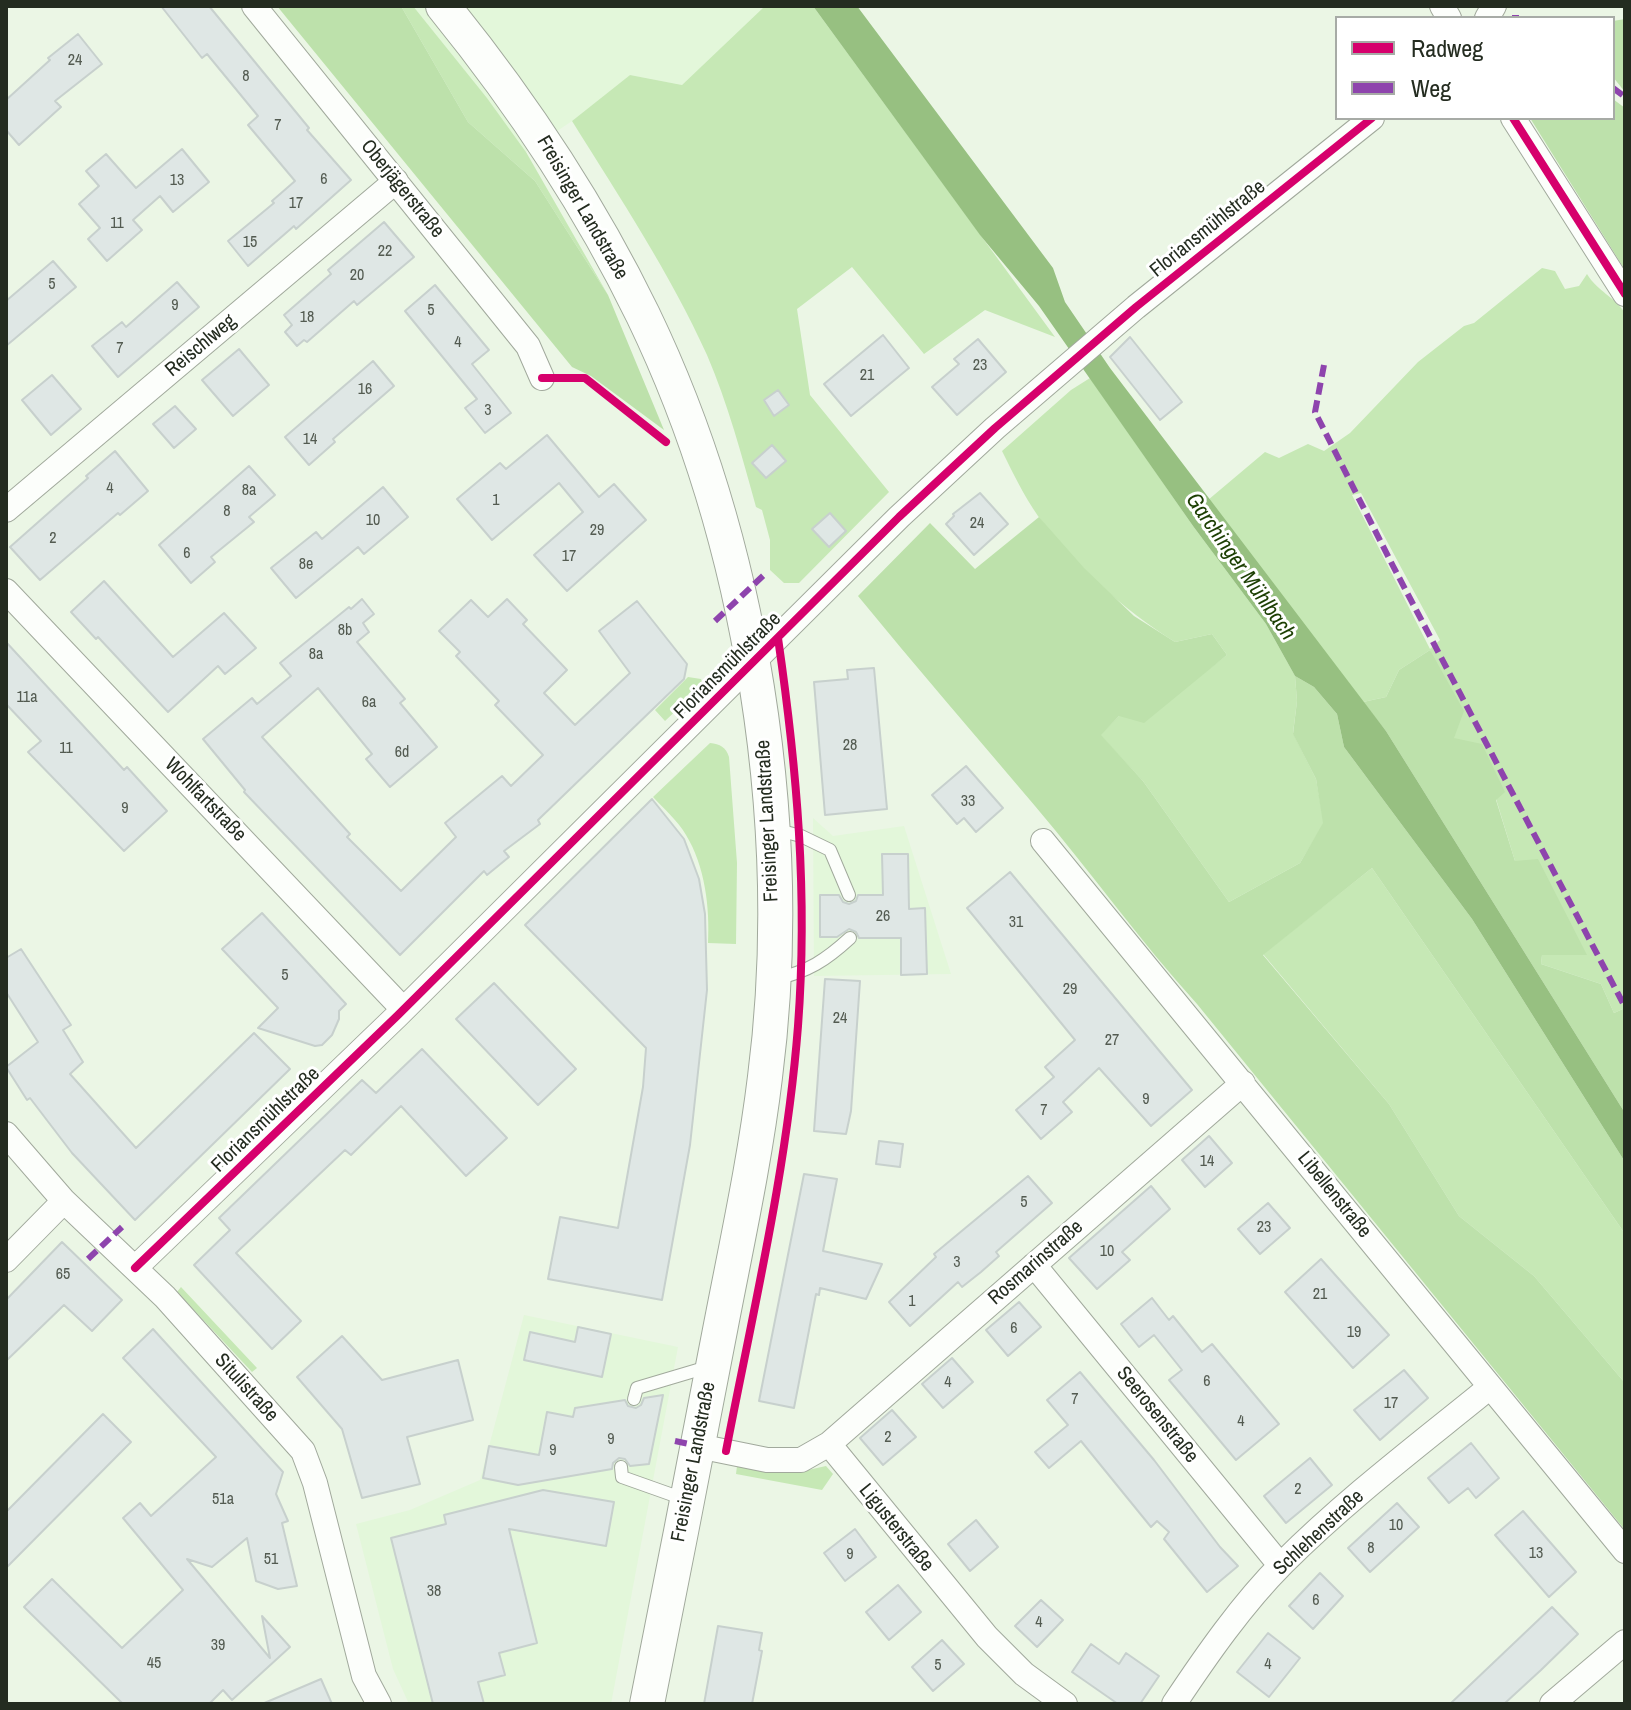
<!DOCTYPE html>
<html>
<head>
<meta charset="utf-8">
<style>
	body { margin:0 }
	#map { position:relative; width:1631px; height:1710px; overflow:hidden; background:#ebf6e5; font-family:"Archivo Narrow",sans-serif }
	canvas { display:block }
	.frame { position:absolute; inset:0; border:8px solid #242c20; pointer-events:none }
	.legend { position:absolute; left:1335px; top:16px; width:280px; height:104px; box-sizing:border-box; background:#fff; border:2px solid #a7aba6; margin:0; padding:10px 14px; list-style:none; font-size:24px; color:#242c20 }
	.legend li { display:flex; align-items:center; gap:16px; height:40px }
	.legend b { width:40px; border:2px solid #a7aba6 }
</style>
</head>
<body>
<div id="map">
<canvas width="1631" height="1710"></canvas>
<div class="frame"></div>
<ul class="legend">
<li><b style="height:10px;background:#d6006c"></b>Radweg</li>
<li><b style="height:10px;background:#8e44ad"></b>Weg</li>
</ul>
</div>
<script>
const ctx = document.querySelector('canvas').getContext('2d');
ctx.lineJoin = 'round';
function fill(path, color) {
  ctx.fillStyle = color;
  ctx.fill(path, 'evenodd');
}
function stroke(path, color, width, dash) {
  ctx.strokeStyle = color;
  ctx.lineWidth = width;
  ctx.lineCap = dash ? 'butt' : 'round';
  ctx.setLineDash(dash || []);
  ctx.stroke(path);
}
function drawText(font, color, halo, rows, align = 'center') {
  ctx.font = font + ' "Archivo Narrow",sans-serif';
  ctx.lineWidth = 6;
  ctx.setLineDash([]);
  ctx.textBaseline = 'middle';
  ctx.strokeStyle = halo;
  ctx.fillStyle = color;
  for (const [text, x, y, turn = 0] of rows) {
    ctx.save();
    ctx.translate(x, y);
    ctx.rotate((+turn || 0) * Math.PI / 180);
    ctx.textAlign = isNaN(turn) ? turn : align;
    if (halo) ctx.strokeText(text, 0, 0);
    ctx.fillText(text, 0, 0);
    ctx.restore();
  }
}
const built = new Path2D(`
	M413 6H765L682 85 630 75 572 121 526 152 487 98Z
	M813 818 833 836 904 826 951 974 814 976Z
	M524 1315 678 1347 611 1704H409L393 1669 356 1524 410 1510 480 1480Z`);
const green = new Path2D(`
	M401 6H413L487 98 526 152 608 295 535 181 468 122Z
	M765 6H813L1055 337 985 310 924 354 852 267 797 309 810 395 889 492 799 583H784L770 570V540L762 510 756 507C742 456 728 404 707 355 670 273 620 198 572 121L630 75 682 85Z
	M1542 268 1555 271 1565 289 1579 286 1587 274C1598 292 1614 296 1625 313V1008L1614 1013 1601 984 1541 964 1542 955H1586L1515 861 1496 799 1454 738 1430 650 1399 670 1386 697 1363 702 1208 500 1265 452 1279 458 1308 444 1324 451 1350 433 1418 362 1464 326 1474 323ZM1361 493 1440 640 1430 649 1352 495Z
	M1090 378 1193 526 1266 624 1295 676 1297 701 1293 733 1316 779 1324 823 1300 863 1229 902 1143 781 1100 735 1119 716 1184 688 1227 655 1212 634 1175 642C1123 609 1074 566 1038 516 1024 496 1013 473 1002 451L1071 390Z
	M688 677 701 679 703 685 665 721 655 710Z
	M710 743C720 744 726 747 729 757L737 863 736 944 708 943C710 908 705 866 686 835 678 821 664 809 653 797Z
	M1372 868 1625 1234V1383L1534 1276 1459 1216 1389 1104 1263 954Z
	M181 1287 257 1368 252 1372 177 1292Z
	M737 1466 808 1470 826 1466 833 1474 822 1490 736 1474Z`);
const forest = new Path2D(`
	M277 6H401L468 122 535 181 608 295 664 430 591 376 572 367Z
	M1625 19V92L1613 77V21Z
	M1613 99 1625 108V270L1530 118H1613Z
	M1039 517 1084 568 1134 616 1175 642 1212 634 1227 655 1144 723 1119 716 1101 735 1143 781 1229 902 1300 863 1323 823 1316 779 1293 734 1297 701 1295 676 1314 687 1337 714 1344 747 1472 919 1625 1162V1234L1372 868 1263 955 1389 1104 1459 1216 1534 1276 1625 1383V1530L1197 1004C1140 941 1090 871 1035 806 976 736 916 667 858 596L930 523 975 569Z
	M1430 650 1464 711 1454 738 1482 744 1505 792 1496 800 1515 861 1538 859 1587 955H1542L1541 964 1601 984 1614 1013 1625 1008V1113L1386 731 1363 702 1386 697 1399 670Z`);
const water = new Path2D(`
	M813 6H857L1053 268 1065 302 1110 368 1386 731 1625 1113V1162L1472 919 1344 747 1337 714 1314 687 1295 676 1266 624 1193 526 1039 306 980 235Z`);
const building = new Path2D(`
	M161 6H209L309 128 307 130 351 180 296 229 294 226 248 266 228 241 274 203 272 201 295 181 248 125 258 116 207 54 202 58Z
	M78 34 102 64 55 101 61 107 19 145 6 130V100L50 60 48 58Z
	M182 149 209 182 173 212 160 196 133 220 142 230 107 261 88 239 100 228 79 204 99 186 86 171 106 154 136 188Z
	M384 222 414 257 357 305 354 301 307 342 304 340 297 346 285 332 292 325 284 315 331 274 328 270Z
	M53 261 76 287 6 346V301Z
	M177 282 199 307 118 377 92 346 122 322 126 327Z
	M435 285 489 350 472 364 511 413 485 433 465 408 477 399 405 311Z
	M883 335 909 368 851 416 824 384Z
	M1130 337 1182 402 1160 420 1110 357Z
	M978 339 1006 372 957 415 932 387 959 364 954 359Z
	M239 349 269 385 233 416 202 380Z
	M373 361 394 386 333 439 335 442 309 465 285 437Z
	M52 375 81 409 51 435 22 400Z
	M778 390 789 405 774 416 764 400Z
	M175 406 196 429 174 448 153 424Z
	M547 435 599 497 614 484 646 520 567 591 534 555 583 512 559 483 492 540 457 499 500 463 506 469Z
	M772 445 786 461 766 478 752 463Z
	M115 451 148 491 120 515 118 513 40 580 10 547 88 478 86 476Z
	M249 466 275 495 249 517 254 522 211 557 215 562 191 583 159 545Z
	M383 487 408 517 364 554 358 547 296 598 271 568 316 532 322 539Z
	M980 493 1008 524 974 555 946 524 954 516 953 514Z
	M830 513 846 531 829 547 812 529Z
	M104 581 173 657 224 613 256 648 225 674 218 666 168 712 98 637 96 639 71 612Z
	M362 599 374 614 363 623 369 632 357 642 405 699 400 703 437 747 390 787 366 759 372 754 318 688 262 737 350 834 347 837 401 891 456 837 445 823 502 776 511 786 543 755 495 705 499 701 456 656 460 652 439 631 471 600 488 617 507 599 527 620 523 624 567 670 544 693 575 725 630 673 599 631 637 601 687 664 684 679 538 820 540 824 504 851 509 857 487 875 484 871 400 955 244 792 245 790 203 739 252 698 257 704 291 676 280 663 349 607 351 609Z
	M6 642 124 770 127 767 167 811 124 851 28 752 41 741 6 704Z
	M874 668 887 809 825 815 814 682 848 679 847 670Z
	M966 766 1003 808 976 832 964 818 957 824 932 795Z
	M652 799 684 839 699 879 705 914 707 990 690 1145 662 1300 548 1279 560 1217 618 1228 643 1087 646 1048 525 925Z
	M882 854H908L909 909 925 908 927 974 901 975V938H859L856 932 849 929 837 937H820V895H839L843 902 849 904 856 901 858 895H883Z
	M1010 872 1192 1090 1151 1126 1099 1068 1063 1102 1072 1112 1041 1139 1016 1110 1054 1077 1045 1067 1075 1040 967 908Z
	M262 913 346 1004 339 1011V1019L332 1035 322 1045 315 1046 258 1028 278 1008 222 949Z
	M21 949 71 1025 63 1030 83 1062 70 1074 136 1148 254 1033 290 1069 135 1220 72 1153 30 1098 27 1100 6 1067 38 1042 6 992V958Z
	M825 979 860 981 851 1111 846 1134 814 1131Z
	M494 983 576 1069 538 1105 456 1019Z
	M422 1049 507 1138 466 1176 401 1106 351 1155 345 1150 236 1253 301 1321 272 1349 194 1265 230 1230 219 1218 362 1080 376 1093Z
	M1209 1136 1232 1163 1205 1187 1182 1160Z
	M879 1141 903 1144 900 1167 876 1164Z
	M804 1174 837 1179 823 1251 882 1264 866 1299 820 1288 819 1295 816 1294 794 1408 759 1401Z
	M1028 1176 1052 1203 996 1252 999 1256 981 1272 962 1287 958 1282 910 1326 889 1302 936 1257 934 1254Z
	M1151 1186 1170 1209 1122 1252 1130 1260 1097 1289 1069 1258Z
	M1268 1203 1290 1228 1260 1254 1238 1229Z
	M62 1242 122 1300 92 1331 64 1305 6 1361V1300Z
	M1321 1259 1389 1335 1353 1368 1285 1292Z
	M1152 1298 1169 1320 1173 1316 1202 1352 1212 1344 1279 1424 1236 1460 1169 1380 1182 1370 1154 1335 1139 1347 1121 1324Z
	M1019 1302 1041 1327 1008 1356 986 1330Z
	M578 1327 611 1334 602 1377 524 1360 530 1332 575 1342Z
	M153 1329 283 1472 276 1494 288 1521 282 1523 297 1586 278 1589 256 1581 247 1538 212 1567 187 1559 270 1658 262 1616 290 1647 232 1700 223 1690 209 1704H123L24 1607 52 1579 122 1648 183 1590 123 1518 140 1503 151 1516 216 1457 123 1358Z
	M342 1336 382 1380 458 1360 473 1420 407 1437 420 1484 362 1498 342 1429 297 1377Z
	M952 1358 973 1382 943 1408 922 1384Z
	M1404 1370 1428 1398 1380 1440 1354 1410Z
	M1080 1372 1154 1460 1220 1547 1238 1566 1207 1592 1164 1539 1169 1532 1157 1521 1151 1527 1081 1441 1049 1468 1035 1452 1068 1425 1047 1400Z
	M663 1395 649 1464 630 1466 625 1459 619 1458 613 1463 612 1469 518 1485 483 1478 489 1446 539 1455 547 1412 573 1417 575 1408 625 1400 628 1406 636 1408 641 1405 644 1398Z
	M892 1410 916 1437 883 1465 860 1438Z
	M103 1414 131 1442 6 1568V1512Z
	M1471 1443 1499 1478 1476 1498 1468 1488 1449 1503 1428 1478Z
	M1310 1458 1332 1485 1286 1523 1264 1496Z
	M543 1490 614 1502 606 1546 509 1529 537 1643 499 1653 505 1675 478 1682 484 1704H433L391 1538 446 1524 444 1515Z
	M1397 1503 1419 1527 1370 1572 1348 1548Z
	M1523 1511 1576 1572 1549 1597 1495 1535Z
	M976 1520 998 1547 970 1571 948 1544Z
	M855 1529 876 1557 845 1581 824 1553Z
	M1320 1573 1343 1596 1313 1629 1289 1606Z
	M898 1585 921 1612 889 1640 866 1612Z
	M1041 1600 1063 1620 1037 1647 1015 1626Z
	M1552 1607 1578 1634 1541 1670 1504 1704H1450Z
	M718 1626 762 1633 759 1650 762 1651 752 1704H704Z
	M1268 1633 1300 1658 1269 1697 1237 1672Z
	M942 1640 964 1664 933 1691 912 1667Z
	M1091 1644 1119 1664 1126 1653 1159 1676 1140 1704H1118L1072 1672Z
	M321 1679 332 1704H262Z`);
const lane = new Path2D(`
	M774 829 801 836 830 850 849 895
	M775 979C808 972 826 960 850 938
	M634 1399 637 1388 711 1366
	M621 1467 622 1477 684 1499`);
const street = new Path2D(`
	M254 6 528 346 542 378
	M1442 6 1449 18
	M1487 18 1494 6
	M1513 118 1625 294
	M6 510 396 181
	M6 591 403 1009
	M1043 841 1625 1551
	M6 1134 64 1201 165 1297 303 1451 315 1483 364 1676 379 1704
	M6 1260 64 1201
	M1034 1265 1280 1565
	M135 1268 397 1016 899 517 995 428 1136 307 1372 118
	M829 1444 1243 1083
	M698 1446 767 1460H801L829 1444 987 1637 1024 1674 1065 1704
	M1174 1704C1206 1656 1242 1604 1283 1563 1347 1499 1420 1444 1490 1387
	M1552 1704 1625 1642`);
const secondary = new Path2D(`
	M443 6C521 102 589 204 643 315 752 541 797 828 765 1077 755 1160 737 1242 721 1325 697 1451 672 1578 647 1704`);
const quiet = new Path2D(`
	M1512 18H1519
	M1613 88 1625 97
	M1324 365 1315 412 1393 566 1625 1007
	M715 621 765 574
	M88 1259 122 1227
	M675 1441 698 1446`);
const cycleway = new Path2D(`
	M1513 118 1625 294
	M542 378H585L666 442
	M135 1268 397 1016 899 517 995 428 1136 307 1372 118
	M726 1451C753 1311 787 1169 798 1026 808 894 797 769 778 638`);
const numberNames = [
	["24",75,61],
	["8",246,77],
	["7",278,126],
	["6",324,180],
	["13",177,181],
	["17",296,204],
	["11",117,224],
	["15",250,243],
	["22",385,252],
	["20",357,276],
	["5",52,285],
	["9",175,306],
	["5",431,311],
	["18",307,318],
	["4",458,343],
	["7",120,349],
	["23",980,366],
	["21",867,376],
	["16",365,390],
	["3",488,411],
	["14",310,440],
	["4",110,489],
	["8a",249,491],
	["1",496,501],
	["8",227,512],
	["10",373,521],
	["24",977,524],
	["29",597,531],
	["2",53,539],
	["6",187,554],
	["17",569,557],
	["8e",306,565],
	["8b",345,631],
	["8a",316,655],
	["11a",27,698],
	["6a",369,703],
	["28",850,746],
	["11",66,749],
	["6d",402,753],
	["33",968,802],
	["9",125,809],
	["26",883,917],
	["31",1016,923],
	["5",285,976],
	["29",1070,990],
	["24",840,1019],
	["27",1112,1041],
	["9",1146,1100],
	["7",1044,1111],
	["14",1207,1162],
	["5",1024,1203],
	["23",1264,1228],
	["10",1107,1252],
	["3",957,1263],
	["65",63,1275],
	["21",1320,1295],
	["1",912,1302],
	["6",1014,1329],
	["19",1354,1333],
	["6",1207,1382],
	["4",948,1383],
	["7",1075,1400],
	["17",1391,1404],
	["4",1241,1422],
	["2",888,1438],
	["9",611,1440],
	["9",553,1451],
	["2",1298,1490],
	["51a",223,1500],
	["10",1396,1526],
	["8",1371,1549],
	["13",1536,1554],
	["9",850,1555],
	["51",271,1560],
	["38",434,1592],
	["6",1316,1601],
	["4",1039,1623],
	["39",218,1646],
	["45",154,1664],
	["4",1268,1665],
	["5",938,1666]
];
const streetNames = [
	["Oberjägerstraße",402,189,51],
	["Freisinger Landstraße",582,208,60],
	["Floriansmühlstraße",1208,229,-39],
	["Reischlweg",201,346,-40],
	["Floriansmühlstraße",728,666,-45],
	["Wohlfartstraße",205,800,46],
	["Freisinger Landstraße",768,821,-93],
	["Floriansmühlstraße",266,1120,-44],
	["Libellenstraße",1334,1195,51],
	["Rosmarinstraße",1036,1263,-41],
	["Situlistraße",246,1388,48],
	["Seerosenstraße",1157,1415,51],
	["Freisinger Landstraße",694,1462,-79],
	["Ligusterstraße",896,1528,51],
	["Schlehenstraße",1319,1533,-43]
];
const waterNames = [
	["Garchinger Mühlbach",1240,567,55]
];
fill(built, '#e3f7da');
fill(green, '#c6e8b5');
fill(forest, '#bde1ab');
fill(water, '#97c081');
fill(building, '#dfe7e5');
stroke(building, '#c7d0cd', 2);
stroke(lane, '#a1a99c', 14);
stroke(street, '#a1a99c', 26);
stroke(secondary, '#a1a99c', 36);
stroke(lane, '#fcfefb', 12);
stroke(street, '#fcfefb', 24);
stroke(secondary, '#fcfefb', 34);
stroke(quiet, '#8e44ad', 6, [12, 6]);
stroke(cycleway, '#d6006c', 8);
drawText('16px', '#535b51', null, numberNames);
drawText('20px', '#242c20', '#fff', streetNames);
drawText('italic 22px', '#1c3f03', '#fff', waterNames);
</script>
</body>
</html>
